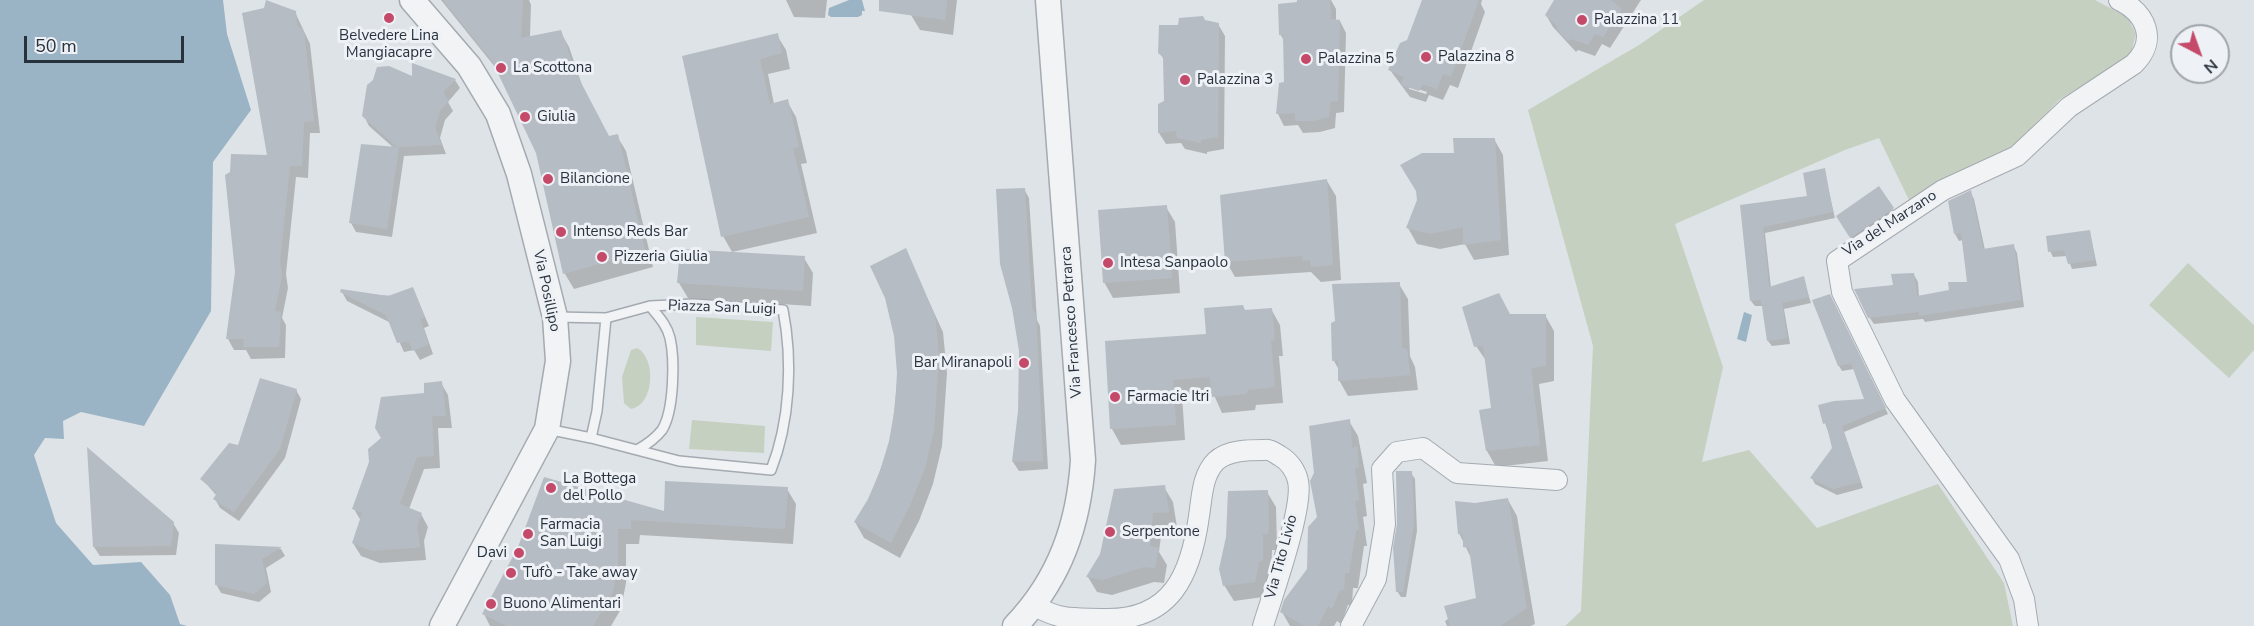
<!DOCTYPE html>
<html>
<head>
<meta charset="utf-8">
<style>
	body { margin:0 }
	#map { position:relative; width:2254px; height:626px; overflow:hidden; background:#dee3e7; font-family:"Nunito Sans",sans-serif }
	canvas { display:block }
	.north { position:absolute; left:2170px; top:24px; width:60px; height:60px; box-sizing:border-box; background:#eef1f5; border:2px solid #9fa5ab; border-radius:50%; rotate:139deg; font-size:16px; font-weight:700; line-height:24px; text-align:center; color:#28323d }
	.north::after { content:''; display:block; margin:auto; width:21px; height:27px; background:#c54a6a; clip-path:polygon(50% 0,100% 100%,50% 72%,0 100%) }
	.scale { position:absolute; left:24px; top:36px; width:160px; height:27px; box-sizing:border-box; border:3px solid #28323d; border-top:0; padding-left:8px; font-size:18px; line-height:21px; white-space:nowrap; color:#28323d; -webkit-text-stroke:4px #eef1f5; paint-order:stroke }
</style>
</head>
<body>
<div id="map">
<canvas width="2254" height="626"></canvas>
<div class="north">N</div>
<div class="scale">50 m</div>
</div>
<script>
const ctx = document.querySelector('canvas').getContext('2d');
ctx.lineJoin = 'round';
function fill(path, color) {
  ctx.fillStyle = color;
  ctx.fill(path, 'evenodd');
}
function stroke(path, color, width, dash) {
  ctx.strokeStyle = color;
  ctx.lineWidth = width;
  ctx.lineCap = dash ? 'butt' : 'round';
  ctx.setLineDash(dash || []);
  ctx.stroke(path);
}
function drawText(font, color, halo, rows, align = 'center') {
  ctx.font = font + ' "Nunito Sans",sans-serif';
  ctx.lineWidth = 6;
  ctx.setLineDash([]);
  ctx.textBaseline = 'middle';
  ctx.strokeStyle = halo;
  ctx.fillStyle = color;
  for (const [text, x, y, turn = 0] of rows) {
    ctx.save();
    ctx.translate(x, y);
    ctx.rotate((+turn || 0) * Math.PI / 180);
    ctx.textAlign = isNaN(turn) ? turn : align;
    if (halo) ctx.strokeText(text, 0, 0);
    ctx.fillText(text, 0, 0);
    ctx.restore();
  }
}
const green = new Path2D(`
	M1704 0H2095L2127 17 2136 34 2130 56 2060 99 2010 150 1909 200 1879 138 1845 150 1675 224 1723 367 1702 462 1749 450 1817 528 1938 484 2004 583 2013 626H1565L1581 611 1593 346 1528 110 1639 45Z
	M2188 263 2254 325V350L2229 378 2149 305Z
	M696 317 773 322 771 351 696 345Z
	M637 348C656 357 655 405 631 409L624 403 622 377 631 350Z
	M692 420 765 426 764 453 689 449Z`);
const water = new Path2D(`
	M0 0H223L227 34 251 110 213 162 211 311 144 426 81 412 63 421 64 439 45 438 34 455 56 523 93 565 141 562 170 595 180 624 187 626H0Z
	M849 0H862L865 11H862V15L858 17H831L828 15 829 8Z
	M1744 312 1752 315 1746 342 1737 339Z`);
const shadow = new Path2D(`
	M441 0H529L531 5 530 37 560 31 569 47 583 88 609 137 617 136 626 151 653 267 574 289 565 274 538 152 499 72Z
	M786 0H827L825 18 794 17Z
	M913 0H957L953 35 920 30 911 15Z
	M1299 0H1331L1336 9V21H1340L1346 33 1344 112 1336 113 1335 128 1320 132 1303 133 1298 125 1284 126 1278 114 1286 83 1285 42 1280 34Z
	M1424 0H1482L1481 4 1485 12 1458 88 1450 85 1443 100 1429 95 1426 102 1410 97 1390 70 1408 41ZM1409 86 1427 92 1426 94 1409 89Z
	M1555 0H1641L1610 48 1602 44 1595 56 1578 50 1576 52 1553 27 1546 15Z
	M295 12 310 44 320 133H310L308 178 296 177 286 274 288 288 282 318 286 325 285 358 251 359 246 350H234L228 339 269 156Z
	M1205 22 1218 24 1225 36 1224 149 1207 152V154L1185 149 1181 143 1166 144 1159 133 1165 102V62L1160 53 1179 27Z
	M777 35 786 50 790 69 768 74 774 104 787 101 796 117 807 163 801 164 817 233 732 252 723 236 684 57Z
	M455 80 460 88 448 102 453 111 445 120 440 138 446 154 404 156 392 237 356 232 351 223 395 149 369 126 364 116Z
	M1494 139 1503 155 1509 255 1474 260 1465 244 1440 249 1417 244 1408 228 1418 200V192L1456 154Z
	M1824 170 1835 218 1765 233 1771 288 1803 278 1811 303 1784 309 1790 344 1772 346 1768 341 1763 306H1755L1751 301 1742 206 1809 197Z
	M1327 181 1336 196 1341 280 1321 282 1311 272 1235 277 1226 261Z
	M1024 189 1029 198 1037 320 1040 326 1048 469 1019 471 1013 462 1020 411Z
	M1879 189 1897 215 1854 243 1838 216Z
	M1970 192 1974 199 1985 250 2013 245 2017 253 2024 307 1925 322 1923 319 1874 324 1869 317 1894 287 1914 275 1918 282 1919 297 1950 291 1969 283 1963 240 1959 241 1955 234Z
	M1166 207 1175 222 1180 293 1113 298 1104 282Z
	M2090 232 2097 266 2072 269 2067 256 2053 257 2050 251Z
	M905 250 943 332 947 373 942 446 933 484 919 521 900 558 864 538 855 522 869 500 891 441 898 373 896 335Z
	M804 258 813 273 811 306 688 298 679 283Z
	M1399 284 1408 299 1410 356 1415 367 1418 390 1348 396 1339 380V370L1334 361Z
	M342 292 417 298 429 326 424 328 433 354 420 360 414 350 404 352 391 323 347 301Z
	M1833 302 1888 414 1844 432 1863 488 1837 495 1815 484 1812 478 1834 448 1825 423 1867 400 1854 369 1842 371 1839 366Z
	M1243 306 1246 312 1271 309 1280 325 1283 356H1279L1283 403 1256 405 1255 410 1222 413 1213 393 1182 395 1185 440 1121 445 1112 429 1106 342 1208 336Z
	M1545 315 1554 331V381L1539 384 1548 461 1496 467 1487 451 1481 411 1493 410 1487 362 1476 346 1510 316Z
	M441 383 448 395 452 428H438L440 468 424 469 409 509 421 514 428 527 424 541 426 560 380 563 361 556 353 543 361 521 354 509 426 394Z
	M296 390 301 399 285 458 239 521 220 508 215 499 217 496 202 479Z
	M1349 421 1358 436 1367 483 1363 484 1367 516 1363 517 1367 546H1364L1358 588H1353L1352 605H1348L1341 624 1337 621 1334 626H1290L1282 612 1309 569 1319 518Z
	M1411 473 1415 479 1417 531 1406 597H1401L1397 591Z
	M545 479 665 512 787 489 796 504 793 544 640 535 639 544H626V583L621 609 611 626H490L484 614 519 547Z
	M1164 487 1173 502 1177 527 1162 528 1159 552 1167 565 1164 583 1154 582 1112 595 1097 592 1088 577Z
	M1267 492 1276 507 1277 546 1276 550H1272L1271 576 1267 578 1263 597 1234 601 1224 585 1227 537Z
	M1508 500 1517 516 1535 624 1531 626H1447L1445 621 1478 599 1472 560 1459 533 1475 505Z
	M173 523 179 533 176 555 100 556 94 547Z
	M217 546 281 549 285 556 266 568 271 592 259 602 221 593 216 584Z`);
const building = new Path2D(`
	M266 0 296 11 297 25 304 31 314 121 304 122 302 166H290L280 261 282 275 275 311 281 312 279 347H243L244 339H226L235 272 225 175 230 172 231 154 267 155 242 13 264 8Z
	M443 0H523L521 38 561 30 575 71 609 136 618 134 645 251 563 274 536 153 492 61Z
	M879 0H947L945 20 879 11Z
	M1297 0H1330L1331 19 1340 20 1338 101 1330 102 1329 117 1313 121H1295V113L1276 114 1279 83 1284 82 1283 35H1279L1278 4 1297 2Z
	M1422 0H1479L1451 77 1443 74 1437 89 1423 84 1419 91 1401 85 1404 77 1388 70 1400 43 1407 40Z
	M1554 0H1611L1622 9 1603 37 1595 34 1588 45 1571 39 1568 41 1557 30V26L1545 15Z
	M1203 16 1205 20 1219 23 1218 137 1201 140V143L1177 138 1176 131 1158 133V104L1164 101 1163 57 1158 53 1159 25H1178L1179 18Z
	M778 33 782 53 760 59 770 104 788 99 799 147 793 148 809 217 721 237 682 56Z
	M412 63 456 79 443 92 449 101 440 111 435 128 442 145 399 147 387 229 349 223 361 144 397 147 362 116 367 85 373 80 377 67 389 66 412 76Z
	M1453 138H1495L1501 240 1463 245V227L1430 234 1406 228 1417 200 1416 191 1400 165 1422 153H1454Z
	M1825 168 1833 212 1763 227 1769 287 1804 276 1809 297 1782 303 1787 338 1767 341 1761 300 1750 301 1740 205 1807 196 1803 173Z
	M1327 179 1333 265 1311 267 1310 260 1303 261 1302 256 1225 262 1220 195Z
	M1879 186 1894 208 1850 238 1836 216Z
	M1025 188 1032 309 1036 315 1043 461 1012 462 1018 411 1019 351 1012 308 1000 264 996 189Z
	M1971 190 1983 249 2014 244 2021 300 1919 316V312L1868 318 1854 289 1893 285 1891 274 1914 273 1917 296 1949 290 1948 282H1967L1961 233 1954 234 1948 201Z
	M1167 205 1172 278 1103 283 1098 210Z
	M2090 230 2095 260 2068 264 2064 250 2048 252 2046 236Z
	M906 248 935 315 939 356 934 430 925 468 910 505 891 543 854 522 868 499 880 471 889 441 895 407 897 373 894 336 885 298 870 266Z
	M680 249 805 256 803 291 677 283Z
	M1400 282 1402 348 1407 349 1410 375 1338 381V361H1332L1331 323 1335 321 1332 284Z
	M413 287 425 317 420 319 429 344 413 351 408 341 397 343 386 315 340 292 341 289 388 296Z
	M1499 293 1510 314H1546V366L1531 368 1540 445 1486 451 1479 410 1491 408 1483 346 1474 347 1462 307Z
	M1830 294 1886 408 1842 426 1861 482 1833 489 1810 478 1832 448 1826 423 1823 424 1818 405 1834 401 1864 399 1851 363 1838 366 1812 300Z
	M1243 305 1244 310 1272 308 1275 340 1271 341 1275 387 1248 390 1246 394 1212 397 1210 377 1173 380 1176 425 1110 429 1105 341 1206 334 1204 308Z
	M260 378 297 389 280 449 234 512 213 499 217 493 200 479 229 443 238 445Z
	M442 381 446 416H432L434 456 417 457 400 504 422 513 417 527 420 547 372 551 352 543 362 513 352 509 369 462 368 449 381 438 375 428 381 397 424 393V383Z
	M1350 419 1352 448 1357 446 1359 467 1355 468 1359 500 1355 501 1359 530H1356L1349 573H1345L1344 590H1340L1332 609 1328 606 1318 626H1305L1280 612 1284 600 1307 569 1308 527 1317 517 1310 481 1314 473 1309 426Z
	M87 447 174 522 171 546 93 547Z
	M1396 471H1412L1414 524 1403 592H1396L1393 547 1397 524Z
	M544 477 664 511 665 481 788 487 785 529 631 520V529H618V566L613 592 593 626H507L482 614 518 547Z
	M1165 485 1169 512 1153 513 1150 546 1159 548 1155 568 1144 567 1102 580 1086 577 1100 554 1114 489Z
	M1268 490 1269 529 1268 534H1263V560L1259 562 1255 582 1223 586 1219 569 1226 537 1228 491Z
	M1508 498 1527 608 1500 626H1450L1444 606 1476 598 1469 548 1463 547V535L1458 534 1455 501 1475 503Z
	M215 544 282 547 262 559 267 583 254 594 215 585Z`);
const service = new Path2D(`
	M547 429 591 438 597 411 606 318 555 317
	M591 438 679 461 771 470C790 422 793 361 783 310L693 304 650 306 606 318
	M637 450C646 445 655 439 662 430 674 411 675 360 670 338 667 325 658 316 650 306`);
const minor = new Path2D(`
	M1035 606C1062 621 1073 618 1104 619 1172 621 1191 574 1199 516 1202 497 1202 475 1216 461 1228 450 1249 450 1264 450 1270 449 1275 453 1280 456 1289 461 1296 471 1298 481 1304 507 1272 596 1263 626
	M1351 626 1376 579 1385 524 1382 469 1397 452 1423 448 1457 473 1557 480
	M2028 626 2024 599 2009 559 1895 400 1842 292 1837 261 1943 190 2017 156 2069 107 2134 64C2158 40 2146 13 2119 0`);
const tertiary = new Path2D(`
	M412 0 469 66 498 114 519 174 555 317 558 361 547 429 442 626
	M1015 626C1060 579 1079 524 1083 460L1048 0`);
const markers = [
	[389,18,6,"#c54a6a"],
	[1582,20,6,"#c54a6a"],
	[1426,57,6,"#c54a6a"],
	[1306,59,6,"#c54a6a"],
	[501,68,6,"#c54a6a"],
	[1185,80,6,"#c54a6a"],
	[525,117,6,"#c54a6a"],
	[548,179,6,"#c54a6a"],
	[561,232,6,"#c54a6a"],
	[602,257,6,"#c54a6a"],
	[1108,263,6,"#c54a6a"],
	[1024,363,6,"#c54a6a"],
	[1115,397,6,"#c54a6a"],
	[551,488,6,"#c54a6a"],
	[1110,532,6,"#c54a6a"],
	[528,534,6,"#c54a6a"],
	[519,553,6,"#c54a6a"],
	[511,573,6,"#c54a6a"],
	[491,604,6,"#c54a6a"]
];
const poiNames = [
	["Palazzina 11",1594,20],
	["Belvedere Lina",389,36,"center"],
	["Mangiacapre",389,53,"center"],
	["Palazzina 8",1438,57],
	["Palazzina 5",1318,59],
	["La Scottona",513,68],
	["Palazzina 3",1197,80],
	["Giulia",537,117],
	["Bilancione",560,179],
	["Intenso Reds Bar",573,232],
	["Pizzeria Giulia",614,257],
	["Intesa Sanpaolo",1120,263],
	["Bar Miranapoli",1012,363,"right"],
	["Farmacie Itri",1127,397],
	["La Bottega",563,479],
	["del Pollo",563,496],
	["Farmacia",540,525],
	["San Luigi",540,542],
	["Serpentone",1122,532],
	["Davi",507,553,"right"],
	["Tufò - Take away",523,573],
	["Buono Alimentari",503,604]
];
const streetNames = [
	["Via del Marzano",1890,224,-33],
	["Via Posillipo",546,291,78],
	["Piazza San Luigi",722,308,2],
	["Via Francesco Petrarca",1072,322,-94],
	["Via Tito Livio",1282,557,-75]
];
fill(green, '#c6d0c0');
fill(water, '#9bb4c5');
fill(shadow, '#0003');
fill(building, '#b6bcc3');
stroke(service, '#a4aab1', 12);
stroke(minor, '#a4aab1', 22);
stroke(tertiary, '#a4aab1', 27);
stroke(service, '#f1f3f5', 9);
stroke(minor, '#f1f3f5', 20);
stroke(tertiary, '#f1f3f5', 24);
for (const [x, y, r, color] of markers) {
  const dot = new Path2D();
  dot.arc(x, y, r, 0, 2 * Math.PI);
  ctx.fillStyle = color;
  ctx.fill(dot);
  stroke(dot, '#eef1f5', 2);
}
drawText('15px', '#28323d', '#eef1f5', poiNames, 'left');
drawText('15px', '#28323d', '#eef1f5', streetNames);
</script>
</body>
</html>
